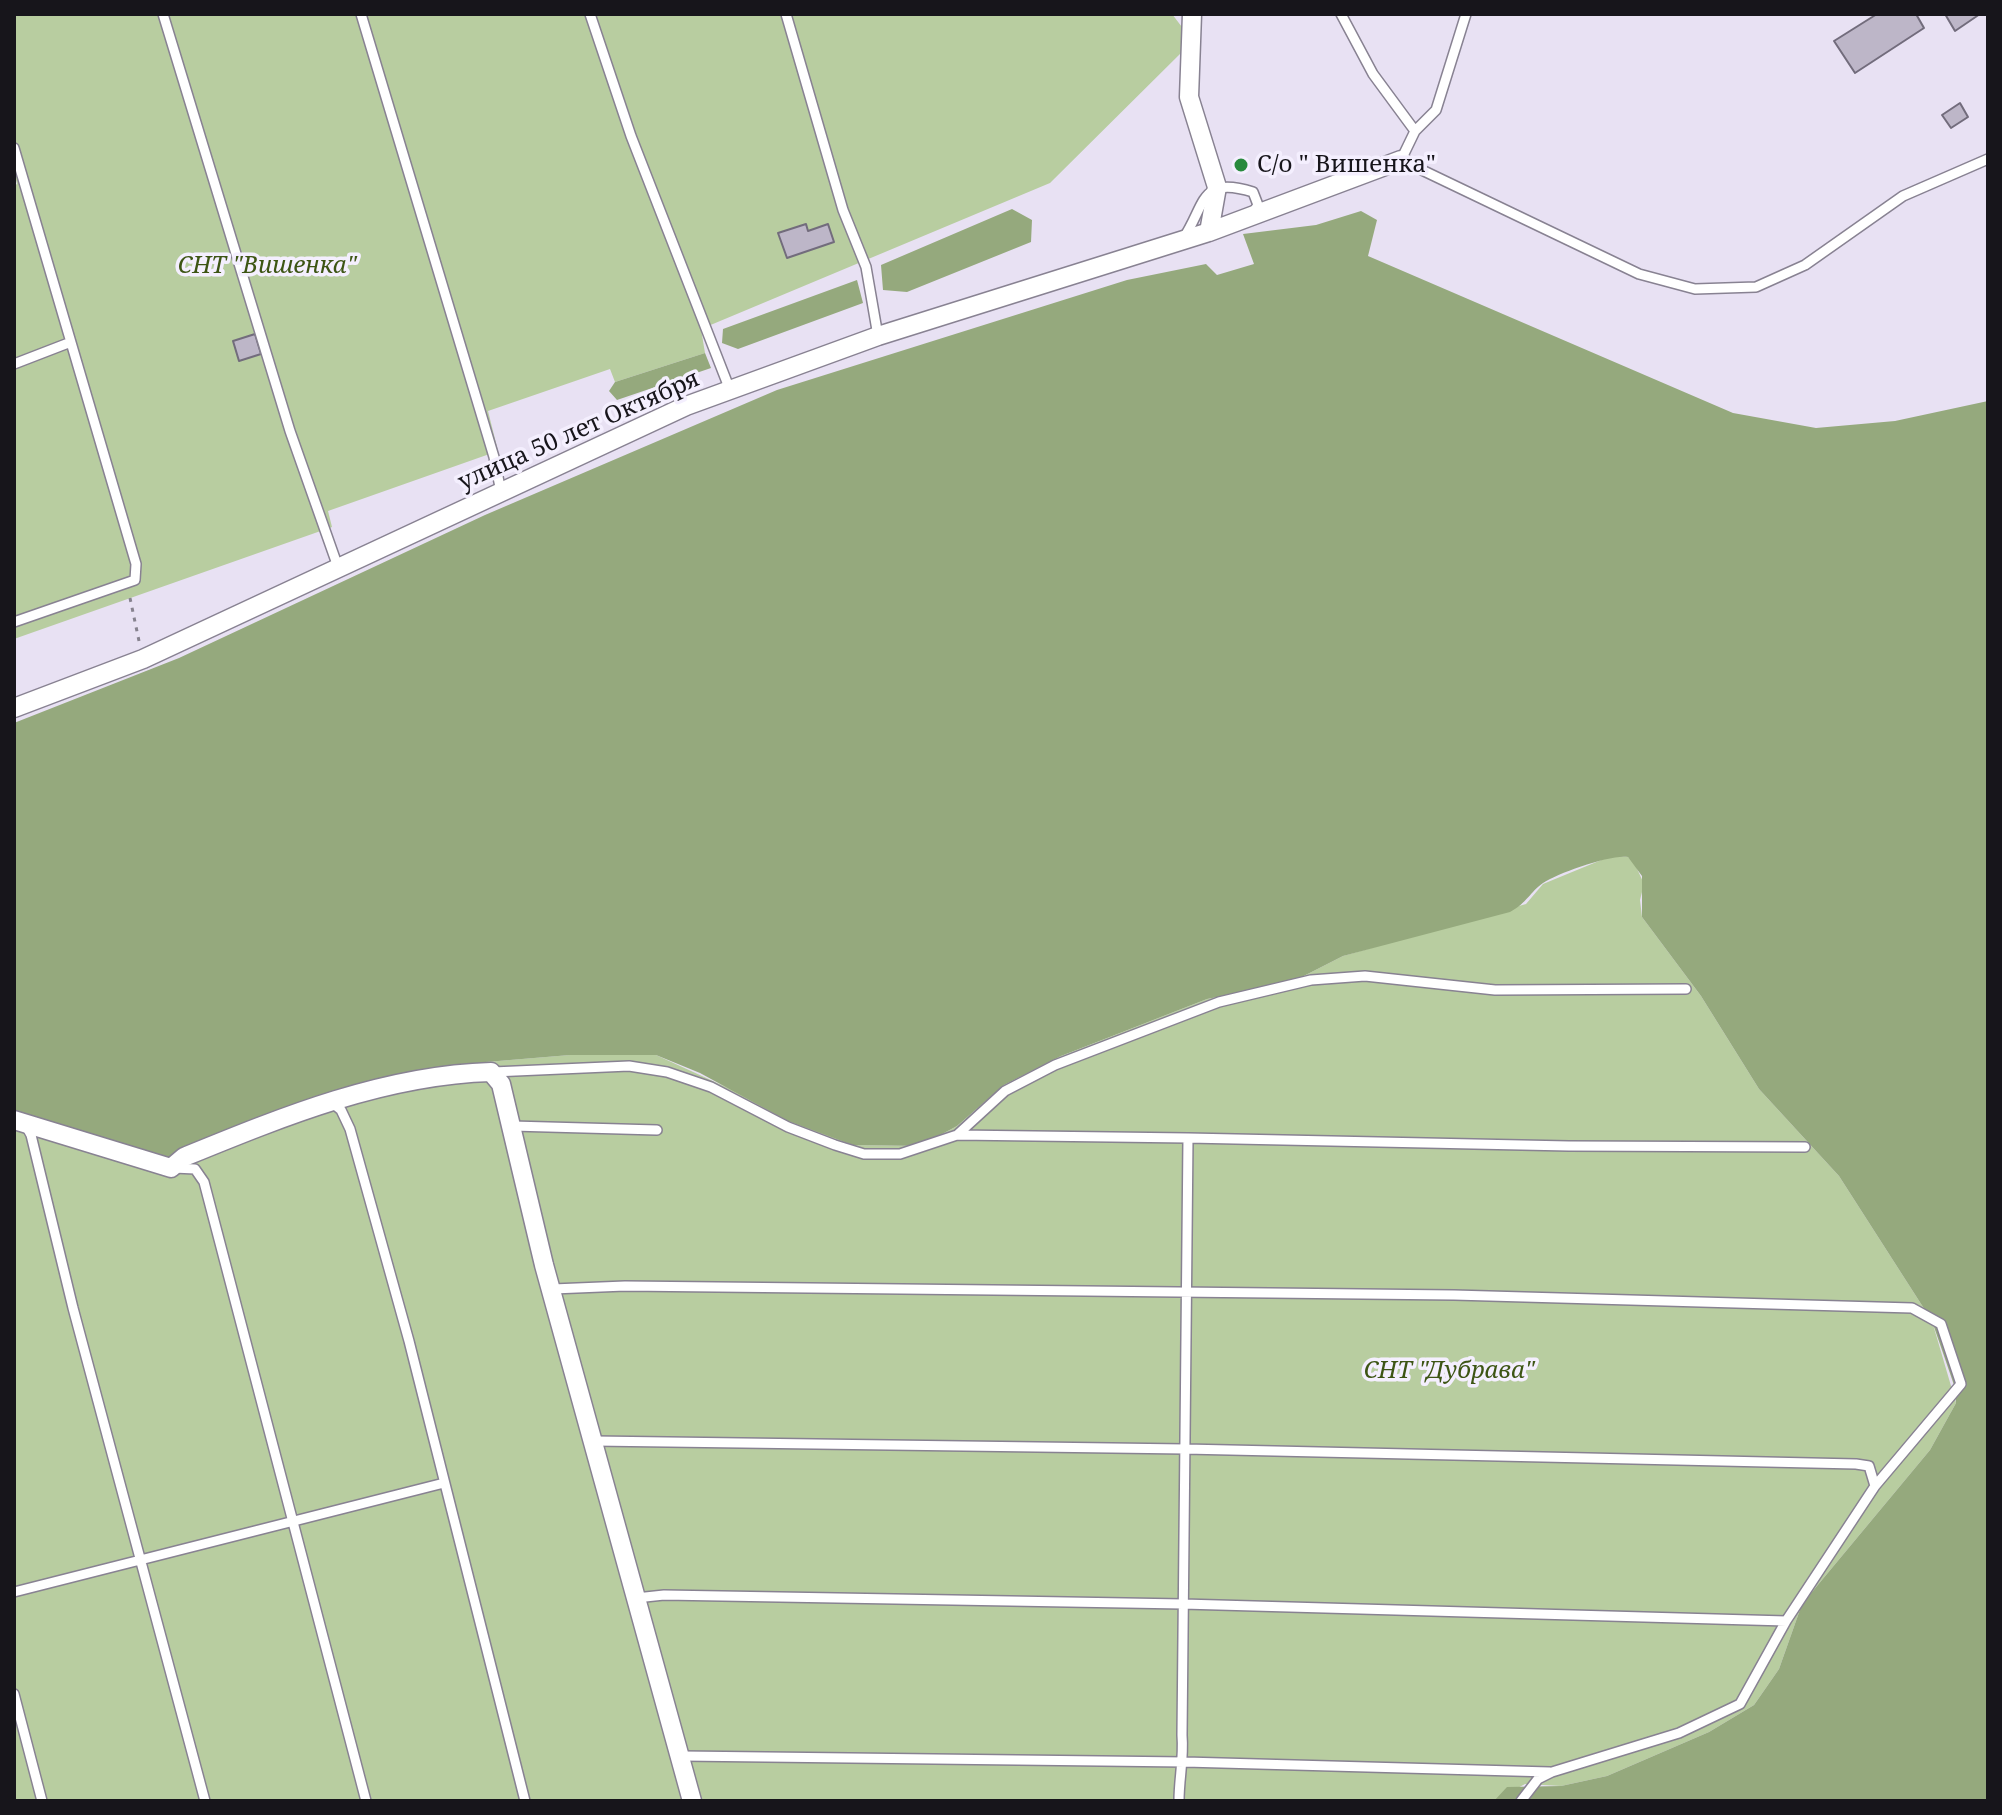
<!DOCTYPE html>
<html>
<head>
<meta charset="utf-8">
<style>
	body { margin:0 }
	#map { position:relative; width:2002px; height:1815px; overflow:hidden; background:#e8e1f3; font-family:"Noto Serif",serif }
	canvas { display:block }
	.frame { position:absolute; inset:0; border:16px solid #17151b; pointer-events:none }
</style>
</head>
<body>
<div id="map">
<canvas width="2002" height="1815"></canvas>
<div class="frame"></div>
</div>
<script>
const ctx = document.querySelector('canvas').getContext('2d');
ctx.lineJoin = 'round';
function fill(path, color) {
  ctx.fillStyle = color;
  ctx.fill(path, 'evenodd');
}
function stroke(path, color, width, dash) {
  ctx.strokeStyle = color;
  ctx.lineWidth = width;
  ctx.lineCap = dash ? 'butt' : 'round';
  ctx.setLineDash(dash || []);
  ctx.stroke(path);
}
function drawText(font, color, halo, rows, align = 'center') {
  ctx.font = font + ' "Noto Serif",serif';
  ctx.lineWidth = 7;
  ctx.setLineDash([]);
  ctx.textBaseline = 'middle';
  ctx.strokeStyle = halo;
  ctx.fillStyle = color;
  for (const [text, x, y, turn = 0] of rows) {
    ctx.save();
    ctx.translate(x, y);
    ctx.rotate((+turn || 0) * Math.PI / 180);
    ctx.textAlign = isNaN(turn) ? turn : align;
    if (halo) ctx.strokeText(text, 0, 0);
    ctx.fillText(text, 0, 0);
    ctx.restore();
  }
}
const green = new Path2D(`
	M14 14H1172L1185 31 1183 51 1050 183 701 329 705 353 615 382 610 369 488 411 498 451 328 511 332 527 14 639V186L17 184 14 172Z
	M1611 856 1628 857 1634 862 1644 884 1640 900 1642 917 1701 996 1759 1089 1839 1176 1932 1321 1956 1403 1930 1450 1802 1604 1779 1669 1754 1705 1709 1732 1607 1776 1561 1786 1525 1784 1494 1801H14V1115L339 1096 486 1062 570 1055H656L853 1145 920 1146 957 1126 1004 1085 1061 1056 1207 999 1290 983 1343 956 1526 904 1543 884Z`);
const forest = new Path2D(`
	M1012 209 1032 220 1031 242 907 292 883 290 881 265Z
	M1361 211 1377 220 1368 256 1733 413 1816 428 1895 421 1988 401V1801H1494L1507 1787 1561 1786 1607 1776 1709 1732 1754 1705 1779 1669 1802 1604 1930 1450 1956 1403 1954 1385 1932 1321 1839 1176 1759 1089 1701 996 1642 917V876L1628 857C1611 854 1558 873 1543 883 1530 892 1527 903 1510 912L1343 956 1290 983 1207 999 1061 1056 1004 1085 957 1126 920 1146 853 1145 788 1121 700 1073 656 1055H570L486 1062 339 1096 165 1159 14 1115V723L179 658 485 515 777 390 1127 280 1206 264 1217 275 1254 264 1243 234 1316 225Z
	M857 280 863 303 738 349 722 343 723 329Z
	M705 353 711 368 617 400 609 391 615 382Z`);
const building = new Path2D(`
	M1877 14H1916L1924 28 1855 73 1834 41Z
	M1945 14H1980L1955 31Z
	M1960 103 1968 117 1951 128 1942 115Z
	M806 224 808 231 828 224 834 242 787 258 778 233Z
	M255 334 261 354 239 361 233 341Z`);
const path = new Path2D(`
	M130 598 139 641`);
const service = new Path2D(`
	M163 14 290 431 338 567
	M361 14 494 457 501 492
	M590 14 631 136 730 390
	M786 14 843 210 866 267 878 336
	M1341 14 1373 74 1415 131
	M1466 14 1436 110 1415 131 1401 160 1639 274 1695 289 1756 287 1805 265 1903 196 1988 159
	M14 148 136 564 135 580 14 622
	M1183 239C1206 205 1199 175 1253 192L1258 205 1252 214
	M14 364 71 342
	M493 1072 629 1066 667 1072 711 1087 788 1127 835 1145 864 1154H900L957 1135 1005 1091 1055 1065 1219 1002 1311 980 1365 976 1495 990 1686 989
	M331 1102 341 1110 350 1129 409 1341 525 1801
	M25 1124 31 1135 73 1308 205 1801
	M512 1126 657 1130
	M957 1135 1188 1138 1182 1735C1184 1759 1179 1778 1179 1801
	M1188 1138 1569 1146 1805 1147
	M174 1168 195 1169 204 1182 366 1801
	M553 1289 625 1286 1454 1295 1912 1308 1941 1324 1961 1384 1875 1486 1786 1621 1740 1704 1679 1733 1552 1772 1538 1779 1521 1801
	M594 1441 1185 1449 1856 1464 1869 1466 1875 1486
	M14 1592 444 1483
	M636 1598 664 1595 1183 1604 1786 1621
	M14 1694 42 1801
	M682 1756 1185 1762 1550 1772`);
const minor = new Path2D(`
	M1192 14 1189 97 1217 187 1209 232
	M14 708 143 659 686 406 878 336 1209 232 1401 160
	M14 1120 171 1168 184 1157C282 1117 384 1075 491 1072L501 1084 544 1265 692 1801`);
const markers = [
	[1241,165,8,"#288a3d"]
];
const poiNames = [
	["С/о \" Вишенка\"",1257,165]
];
const parkNames = [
	["СНТ \"Вишенка\"",267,266],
	["СНТ \"Дубрава\"",1449,1371]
];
const streetNames = [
	["улица 50 лет Октября",579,431,-24]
];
fill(green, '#b8cda0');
fill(forest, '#95a97d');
fill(building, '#bdb6c8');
stroke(building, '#726c7c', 2);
stroke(service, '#888292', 12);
stroke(minor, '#888292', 21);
stroke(path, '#86828e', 3, [4, 6]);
stroke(service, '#fff', 9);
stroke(minor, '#fff', 18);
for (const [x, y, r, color] of markers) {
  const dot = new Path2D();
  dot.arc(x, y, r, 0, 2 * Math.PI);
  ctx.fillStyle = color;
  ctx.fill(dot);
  stroke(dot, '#f4effe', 3);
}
drawText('24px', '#17151b', '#f4effe', poiNames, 'left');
drawText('italic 24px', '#3d5514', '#f4effe', parkNames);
drawText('24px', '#17151b', '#f4effe', streetNames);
</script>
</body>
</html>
